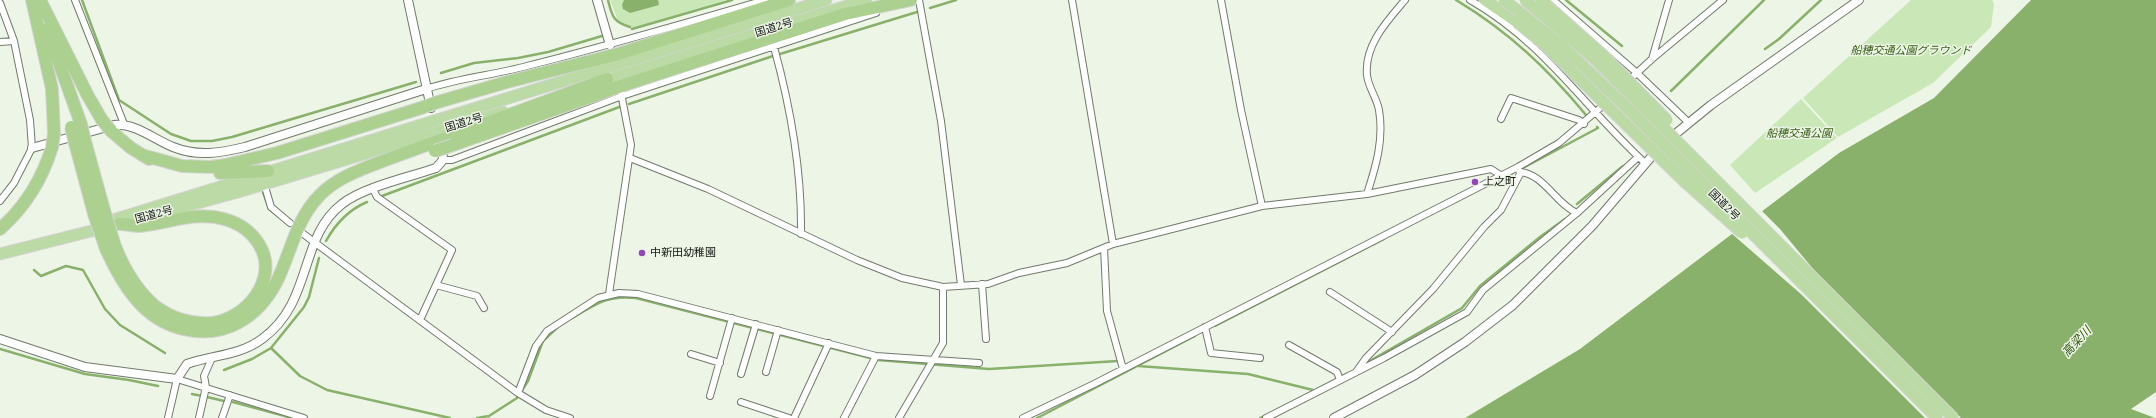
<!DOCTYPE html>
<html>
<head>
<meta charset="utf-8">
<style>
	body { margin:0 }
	canvas { display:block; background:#ecf5e6 }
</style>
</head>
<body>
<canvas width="2156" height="418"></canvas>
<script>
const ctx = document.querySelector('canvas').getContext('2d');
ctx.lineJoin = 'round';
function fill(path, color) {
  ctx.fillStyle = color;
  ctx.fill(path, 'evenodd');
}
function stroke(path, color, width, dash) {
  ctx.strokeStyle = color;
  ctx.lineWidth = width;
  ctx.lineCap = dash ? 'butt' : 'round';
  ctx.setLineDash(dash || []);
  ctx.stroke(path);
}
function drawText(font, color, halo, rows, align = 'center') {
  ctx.font = font + ' "Noto Serif","Noto Sans JP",serif';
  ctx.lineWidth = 3;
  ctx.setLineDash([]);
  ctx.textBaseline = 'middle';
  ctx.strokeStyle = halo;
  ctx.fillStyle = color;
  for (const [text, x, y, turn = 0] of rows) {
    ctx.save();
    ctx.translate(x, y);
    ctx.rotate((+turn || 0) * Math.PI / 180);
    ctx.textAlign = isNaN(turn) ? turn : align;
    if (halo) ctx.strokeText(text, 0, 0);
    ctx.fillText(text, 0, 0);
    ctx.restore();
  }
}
const green = new Path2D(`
	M610 0H726L633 28 619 23Z
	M1911 0H1992L1994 4 1991 27 1933 83 1838 137 1803 98Z
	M1801 99 1837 138 1755 193 1730 165Z`);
const water = new Path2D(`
	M624 0H658L659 5 630 13 623 9 622 5Z
	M2031 0H2156V392L2131 409 2155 418H1465L1580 349 1839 153 1934 98Z`);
const pier = new Path2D(`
	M1761 210 1780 229 1819 276 1961 418H1925L1802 295 1731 233Z`);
const stream = new Path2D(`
	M82 0 119 100 171 134 191 141H212L232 137 416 82
	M608 0C612 16 613 22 630 27
	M1456 0C1509 32 1547 68 1586 115
	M1566 0 1622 46
	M930 8 956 0
	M632 29 732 0
	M1765 49 1779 39 1821 0
	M780 54 917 12
	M441 73 474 63 518 58 548 52 602 36
	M1671 91 1764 0
	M629 104 773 56
	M1521 169 1598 128 1597 127
	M1502 178 1513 173
	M263 192 269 209 278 216
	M382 196 622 106
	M1577 204 1623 166
	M326 241C336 223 348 210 367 202
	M34 270 41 276 66 266 83 270 105 309 120 325 165 353
	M572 318C596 304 607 295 636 298L878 360 989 369 1118 361
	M1215 326 1384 239
	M271 348 304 307 309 297 319 258
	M0 349 85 374 129 380 158 386
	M1368 362 1462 308 1480 286 1540 237 1565 219
	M1138 366 1248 374 1313 390
	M224 370 252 359 271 348 300 376 327 390 450 418
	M192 394 202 396
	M207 397 224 401
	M233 402 292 418
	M1274 411 1348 373
	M477 418 489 416 517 398 528 381 543 341 558 327
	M1037 418 1195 336
	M1260 418 1266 415`);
const minor = new Path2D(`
	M75 0 124 124
	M919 0 941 121 961 285
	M1072 0 1113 244
	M1221 0 1241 110 1262 206
	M1470 0C1544 42 1584 107 1645 163
	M1553 0 1637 73 1688 122
	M0 3 14 41 30 120 32 148 14 183 0 201
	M0 42 14 41
	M774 47C791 109 802 170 801 234
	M1652 59 1669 0
	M1627 82 1652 59 1723 0
	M426 89C459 78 494 75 527 66 607 46 686 23 765 0
	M1501 119 1511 98 1579 120 1584 124
	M630 158 708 189 857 260 902 278 943 287 988 284 1019 273 1067 263 1113 244 1262 206 1367 194 1491 169 1502 176
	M443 160H452L622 96 876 13
	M1520 172C1544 174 1556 204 1577 213
	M373 189 377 197 452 250 420 320
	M266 190 271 207 290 223
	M1367 194C1376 166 1384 140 1379 110 1377 98 1368 87 1367 75 1364 45 1388 20 1405 0
	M302 233 518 393 546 410 570 418
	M1104 248 1107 311 1123 369
	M982 284 986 339
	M436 285 477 296 484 308
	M1330 292 1392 332
	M609 294 631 145 621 93
	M1205 327 1211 353 1260 358
	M1289 345 1337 372 1340 380
	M691 354 720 363
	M766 372 778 330
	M1356 372 1366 358 1433 289 1484 227 1501 210 1520 174 1518 167
	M741 374 756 324
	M518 393 536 346 547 331 598 298 619 293 638 294 876 356 979 363
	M710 396 732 318
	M741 402 789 418
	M168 418 177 379 304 418
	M199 418 206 387 204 376 212 358
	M222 418 230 395
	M794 418 829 343
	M844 418 876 356
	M899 418 943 343V287
	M1023 418 1094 384 1518 167 1559 143 1606 103
	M1266 418 1384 358 1467 312 1483 290 1577 213 1638 157`);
const tertiary = new Path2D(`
	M408 0 431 108
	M597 0 610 45
	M1668 140 1711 105 1859 0
	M32 148 114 125C136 123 153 139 173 147 198 157 220 153 245 147L426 89
	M0 339 85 367 177 379 187 364C212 355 239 356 262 339 314 301 298 238 342 204 363 187 410 177 436 168L443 160 442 146
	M1334 418 1415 375 1465 342 1513 305 1592 226 1658 149`);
const trunk = new Path2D(`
	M1485 0 1517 22
	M599 82 866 0
	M124 223 238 192 503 112
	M100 224 826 0
	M0 254 107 227`);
const motorway = new Path2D(`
	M32 0 52 89 54 134
	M40 0 88 96 102 120
	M47 29 81 124
	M438 102 507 82 618 54 789 0
	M111 131 131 148 149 159
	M85 141 104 210
	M75 143 94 214
	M453 145 627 84 845 14 911 0
	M142 155 182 166 211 167 225 165 277 153 421 108
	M220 173 268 171
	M0 229C26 206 42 180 52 147
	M115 246C124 269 136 290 155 306 171 318 192 325 212 323 246 319 279 279 260 246 252 232 239 223 224 219 195 211 169 223 140 226 133 226 126 224 119 224
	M106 249C122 284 143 320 183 329 224 339 258 318 277 281 291 252 296 219 320 195 336 178 362 169 383 161L607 79`);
const trunkBridge = new Path2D(`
	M1504 0 1560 44 1624 105 1937 418
	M1525 0 1594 58 1953 418
	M1541 0 1602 54 1667 120
	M1517 22 1544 44 1686 183 1742 233`);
const motorwayBridge = new Path2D(`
	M421 108 438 102
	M102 120 111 131
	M81 124 85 141
	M71 127 75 143
	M52 147 54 134
	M435 151 453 145
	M104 210 115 246
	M94 214 106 249`);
const markers = [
	[1475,182,4,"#9145b6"],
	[642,253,4,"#9145b6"]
];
const streetNames = [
	["国道2号",774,28,-17],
	["国道2号",464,123,-17],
	["国道2号",1724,205,45],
	["国道2号",154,215,-15]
];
const parkNames = [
	["船穂交通公園グラウンド",1911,51],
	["船穂交通公園",1799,134]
];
const poiNames = [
	["上之町",1483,182],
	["中新田幼稚園",650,253]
];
const waterNames = [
	["高梁川",2077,342,-47]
];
fill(green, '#cae8b7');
fill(water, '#89b16b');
fill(pier, '#ecf5e6');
stroke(stream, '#89b16b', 2.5);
stroke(minor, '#727a6d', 8);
stroke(tertiary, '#727a6d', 10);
stroke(trunk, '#d5d5d5', 13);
stroke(motorway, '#d5d5d5', 14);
stroke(minor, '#fff', 6);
stroke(tertiary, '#fff', 8);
stroke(trunk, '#bcdaa6', 11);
stroke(motorway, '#abd090', 12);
stroke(trunkBridge, '#d5d5d5', 13, []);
stroke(motorwayBridge, '#d5d5d5', 14, []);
stroke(trunkBridge, '#bcdaa6', 11);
stroke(motorwayBridge, '#abd090', 12);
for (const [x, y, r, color] of markers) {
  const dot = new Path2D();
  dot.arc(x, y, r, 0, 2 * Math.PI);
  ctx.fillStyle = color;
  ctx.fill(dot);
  stroke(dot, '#ecf5e6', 1.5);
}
drawText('11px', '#151813', '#ecf5e6', streetNames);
drawText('italic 11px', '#3b6017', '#ecf5e6', parkNames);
drawText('11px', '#151813', '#ecf5e6', poiNames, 'left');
drawText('italic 12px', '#35590f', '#ecf5e6', waterNames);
</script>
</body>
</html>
